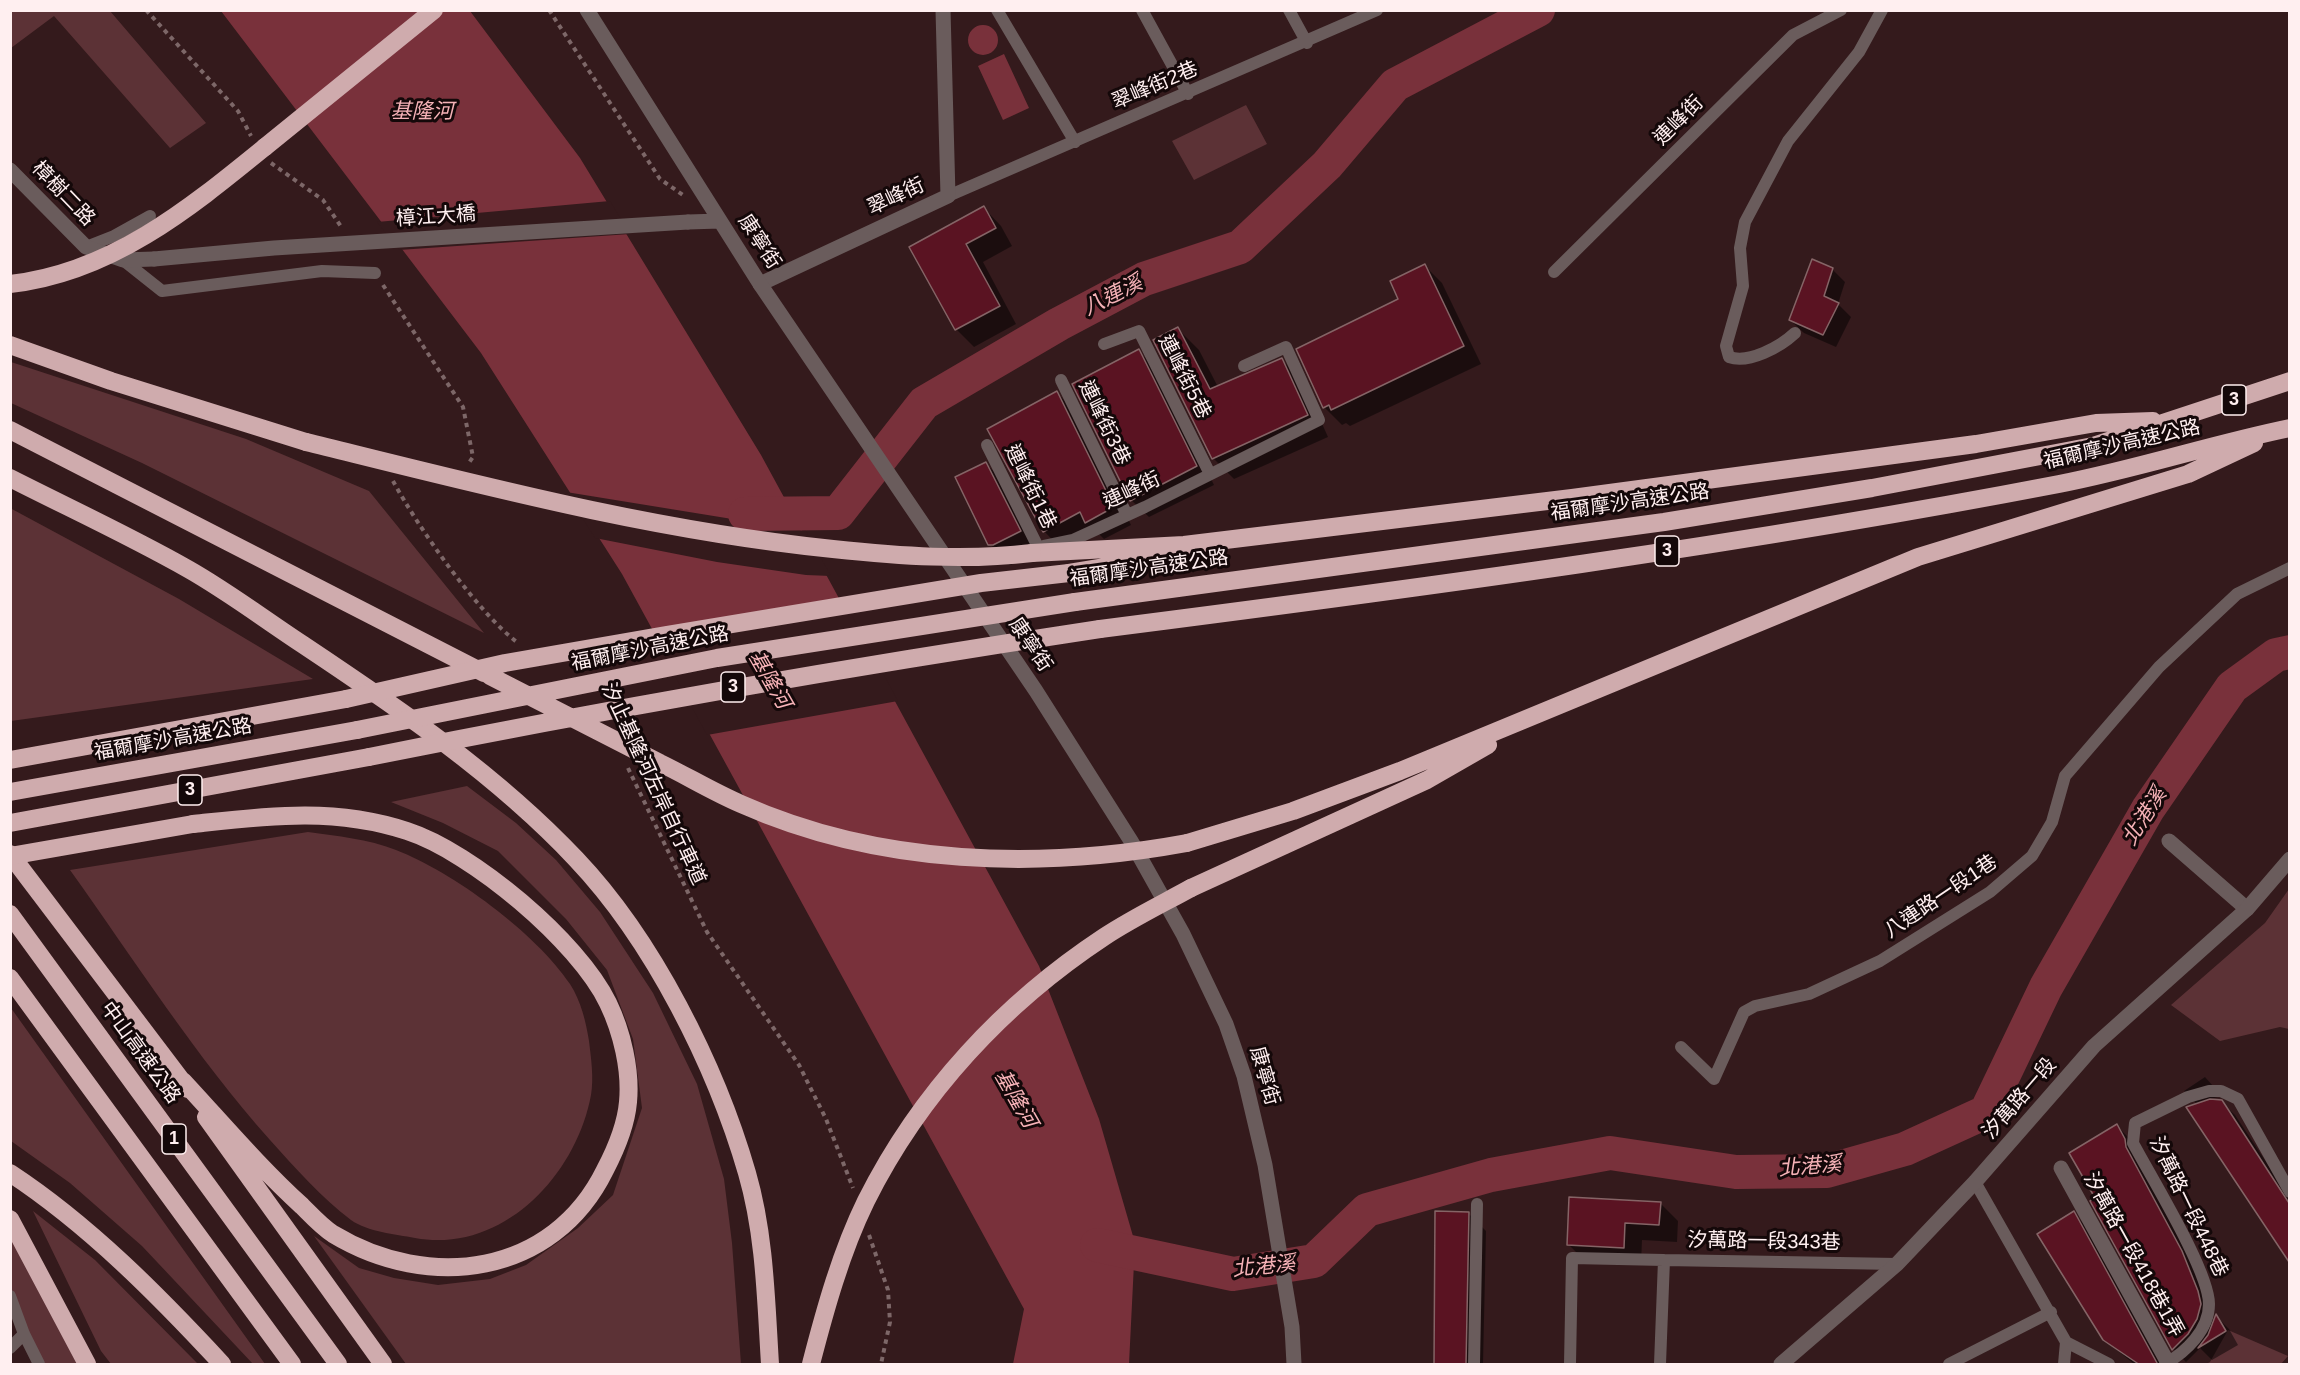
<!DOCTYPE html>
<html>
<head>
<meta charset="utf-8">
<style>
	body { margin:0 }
	#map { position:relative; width:2300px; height:1375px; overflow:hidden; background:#341a1c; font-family:Helvetica,sans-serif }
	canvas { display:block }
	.frame { position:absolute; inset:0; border:12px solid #ffeff0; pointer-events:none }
</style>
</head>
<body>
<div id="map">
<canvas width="2300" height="1375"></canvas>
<div class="frame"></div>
</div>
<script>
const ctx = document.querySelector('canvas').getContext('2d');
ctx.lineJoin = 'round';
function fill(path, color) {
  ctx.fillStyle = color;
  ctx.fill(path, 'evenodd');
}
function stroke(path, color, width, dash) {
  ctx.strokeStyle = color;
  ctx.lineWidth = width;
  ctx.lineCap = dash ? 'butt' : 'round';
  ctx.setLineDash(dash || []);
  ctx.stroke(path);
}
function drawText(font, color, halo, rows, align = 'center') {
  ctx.font = font + ' Helvetica,"Noto Sans TC",sans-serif';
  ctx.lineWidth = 6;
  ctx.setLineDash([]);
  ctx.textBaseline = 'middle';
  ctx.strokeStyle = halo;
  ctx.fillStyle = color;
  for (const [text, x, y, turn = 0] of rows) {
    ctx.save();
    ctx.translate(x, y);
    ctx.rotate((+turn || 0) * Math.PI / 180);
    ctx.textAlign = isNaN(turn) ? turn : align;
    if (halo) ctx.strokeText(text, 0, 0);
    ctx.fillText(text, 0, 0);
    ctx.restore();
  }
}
const green = new Path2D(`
	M11 10 110 11 206 123 170 148 54 16 11 48Z
	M1246 105 1267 144 1194 180 1172 141Z
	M11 362 246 439 369 491 484 633 142 463 11 403Z
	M10 508 179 599 313 679 11 721Z
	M467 786 516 823 556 860 600 912 653 993 697 1084 724 1179 732 1243 741 1364H406L314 1236 359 1268 394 1278 438 1285 490 1279 526 1265 578 1228 613 1195 642 1108 633 1039 607 970 566 919 498 851 443 823 391 802Z
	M308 832C337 836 368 839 396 850 453 872 536 933 570 984 581 1001 586 1022 589 1041 591 1058 594 1078 591 1095 576 1176 502 1254 415 1238 395 1234 368 1232 351 1220 322 1198 295 1168 270 1140 196 1057 135 961 70 870Z
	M2289 889V1029L2280 1027 2220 1041 2171 1005 2265 923Z
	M10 1008H11L265 1364H253L142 1246 70 1183 11 1141Z
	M33 1211 95 1260 198 1364H111L101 1351Z
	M10 1219 87 1364H38L11 1296Z
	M2228 1330 2288 1356 2281 1364H2206L2210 1362Z`);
const water = new Path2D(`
	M221 11H470L580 158 761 455 1039 966 1099 1119 1135 1243 1129 1364H1013L1024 1309 622 574 481 353Z
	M968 40a15 15 0 1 1 30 0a15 15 0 1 1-30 0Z
	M1004 54 1029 108 1003 120 978 66Z`);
const pier = new Path2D(`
	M610 201 630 234 399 250 377 222Z
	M566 492 806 531 831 576 806 575 717 562 595 538Z
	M850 612 898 701 707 735 657 643Z`);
const shadow = new Path2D(`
	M984 208 1001 226 1012 246 983 262 1016 324 974 347 956 329 911 247Z
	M1425 266 1442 283 1481 364 1350 426 1346 423 1342 425 1324 407Z
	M1832 269 1845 282 1838 304 1851 317 1836 347 1804 333 1790 320Z
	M1178 329 1199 350 1218 387 1282 360 1303 381 1328 437 1234 479 1213 458Z
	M1138 351 1157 369 1214 485 1149 517 1130 499Z
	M1057 393 1074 410 1131 525 1104 539 1095 530 1061 549 1044 531Z
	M986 464 1007 484 1040 552 1010 565 990 544Z
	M2205 1077 2222 1096 2207 1100 2221 1102 2235 1115 2290 1198V1259L2189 1108 2198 1105 2184 1091Z
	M2117 1126 2130 1139 2195 1266 2211 1306 2214 1324 2217 1317 2229 1329 2238 1345 2212 1360 2200 1348 2186 1362 2173 1349 2097 1198Z
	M1660 1203 1678 1221 1677 1242 1642 1240 1641 1265 1586 1262 1568 1244Z
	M1468 1213 1486 1231 1483 1364H1435Z
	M2073 1213 2086 1226 2161 1364H2134L2106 1341Z`);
const river = new Path2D(`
	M745 514 838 513 924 403 1059 324 1144 279 1240 247 1327 165 1395 85 1538 10
	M1097 1245 1233 1274 1314 1261 1367 1210 1491 1175 1610 1153 1736 1172 1827 1171 1905 1149 1986 1112 2046 987 2148 809 2232 687 2276 655 2290 652`);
const building = new Path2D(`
	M984 206 996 228 966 244 1000 306 955 330 909 247Z
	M1812 259 1833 268 1824 296 1839 303 1823 335 1789 320Z
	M1425 264 1464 346 1331 410 1329 405 1323 408 1296 349 1398 299 1390 281Z
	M1178 327 1210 389 1282 358 1308 415 1212 459 1153 340Z
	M1139 349 1197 466 1130 501 1072 384Z
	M1057 391 1114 507 1085 523 1080 512 1043 532 987 429Z
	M986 462 1021 531 993 545H988L955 477Z
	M2210 1099 2222 1100 2289 1203V1262L2186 1107Z
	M2117 1124 2125 1139 2126 1147 2182 1251 2198 1291 2201 1304 2197 1319 2188 1334 2172 1350 2090 1201 2095 1198 2069 1153Z
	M1569 1197 1661 1202 1659 1225 1625 1223 1624 1248 1567 1245Z
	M1435 1211 1469 1212 1466 1365H1434Z
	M2074 1211 2157 1363V1365H2140L2103 1340 2037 1234Z
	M2216 1314 2226 1331 2198 1348 2208 1335Z`);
const path = new Path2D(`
	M146 10 238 111 251 136
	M549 10 660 179 683 195
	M271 163 323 200 342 228
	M383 285 463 407 473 457 468 464
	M393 481C418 527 477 612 518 643
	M628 768 707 932 799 1065 826 1119 853 1188
	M869 1235 888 1290 890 1322 881 1364`);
const service = new Path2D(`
	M997 10 1075 142
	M1142 10 1188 94
	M1289 10 1307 43
	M948 196 1377 10
	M86 247 114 236 150 216
	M123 260 162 291 322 271 375 273
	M1554 272 1793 35 1841 10
	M1795 333C1780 347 1749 364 1729 357L1726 346 1743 286 1740 248 1745 222 1788 141 1859 52 1882 10
	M1104 344 1139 331 1210 474
	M1061 380 1127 515
	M987 445 1038 547
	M1044 546 1073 540 1145 507 1319 420 1286 347 1244 366
	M1681 1047 1714 1079 1744 1012 1755 1006 1809 994 1880 961 1990 892 2032 856 2052 822 2065 776 2159 667 2237 594 2290 568
	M1975 1182 2066 1342 2109 1364
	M10 1296 24 1334 39 1364
	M10 1348 24 1334
	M1474 1364 1477 1204
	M1570 1364 1572 1258 1664 1260
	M1660 1364 1664 1260 1897 1264
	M1949 1364 2051 1312
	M2064 1364 2066 1342
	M2165 1364C2186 1352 2209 1330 2209 1304 2209 1271 2151 1177 2133 1143L2135 1123 2188 1097 2209 1091H2221L2238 1099 2290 1192`);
const pedestrian = new Path2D(`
	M2061 1168 2168 1363`);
const minor = new Path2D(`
	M760 284 948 196 943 10
	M2169 841 2247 909`);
const tertiary = new Path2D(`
	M587 10 760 284 1036 691 1131 841 1183 934 1226 1024 1244 1076 1265 1165 1292 1327 1294 1364
	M10 170 86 247 123 260 154 259
	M688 222 720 221
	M1781 1364 1897 1264 1975 1182 2094 1046 2247 909 2290 859`);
const motorway = new Path2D(`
	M265 147 434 10
	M10 345 111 381 306 442
	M10 430 484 673
	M10 478C69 508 130 536 188 569 227 591 264 619 302 644 398 708 496 774 576 859 653 940 716 1066 747 1173 765 1235 766 1301 770 1364
	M1032 553 1184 545 1572 498 1976 444 2096 423 2153 421
	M1069 573 1130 563 1163 552
	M1075 602 1664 522 1872 488 2093 446 2290 381
	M1100 629C1421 588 1742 545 2059 484 2137 469 2212 444 2290 428
	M10 760 346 699
	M10 792 357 730
	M10 823 369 757
	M1187 843 1293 811 1400 771 1918 557 2188 474 2254 443
	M10 854 188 1089
	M1191 888 1427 780 1488 745
	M10 914 338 1364
	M10 978 292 1364
	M183 1081C222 1123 259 1167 302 1206 312 1216 322 1227 333 1234 429 1292 553 1276 605 1170 616 1149 626 1125 628 1102 631 1070 622 1032 608 1003 578 941 472 852 407 831 334 807 267 816 193 824
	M206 1117 383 1364
	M10 1173C89 1225 158 1295 222 1364
	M10 1219 87 1364`);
const tertiaryBridge = new Path2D(`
	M154 259 274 248 688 222`);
const motorwayBridge = new Path2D(`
	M10 284C111 273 190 208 265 147
	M306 442C480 485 654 531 833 549 899 556 966 561 1032 553
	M490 676C546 705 603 734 660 763 687 776 713 792 741 804 880 866 1040 870 1187 843
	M346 699 505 663 666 635 981 583 1069 573
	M357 730 717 658 1075 602
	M369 757C612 708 855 666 1100 629
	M10 856 193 824
	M811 1364C825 1310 841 1252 866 1201 920 1093 1004 1003 1104 937 1131 919 1162 904 1191 888`);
const shields = [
	[2234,400,24],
	[1667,551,24],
	[733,687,24],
	[190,790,24],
	[174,1139,24]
];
const shieldNames = [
	["3",2234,400],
	["3",1667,551],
	["3",733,687],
	["3",190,790],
	["1",174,1139]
];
const streetNames = [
	["翠峰街2巷",1155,86,-23],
	["連峰街",1679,121,-45],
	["樟樹二路",63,194,46],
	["翠峰街",896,197,-25],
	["樟江大橋",436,217,-4],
	["康寧街",759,242,57],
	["連峰街5巷",1184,377,63],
	["連峰街3巷",1104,423,64],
	["福爾摩沙高速公路",2122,445,-13],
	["連峰街1巷",1030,487,64],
	["連峰街",1132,491,-25],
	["福爾摩沙高速公路",1630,503,-8],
	["福爾摩沙高速公路",1149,569,-8],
	["康寧街",1030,645,56],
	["福爾摩沙高速公路",650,649,-11],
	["福爾摩沙高速公路",173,740,-10],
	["汐止基隆河左岸自行車道",653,784,65],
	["八連路一段1巷",1941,897,-34],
	["中山高速公路",140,1053,54],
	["康寧街",1264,1076,74],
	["汐萬路一段",2020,1099,-49],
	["汐萬路一段448巷",2188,1207,64],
	["汐萬路一段343巷",1764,1242,1],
	["汐萬路一段418巷1弄",2133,1255,61]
];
const waterNames = [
	["基隆河",422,112],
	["八連溪",1113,296,-27],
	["基隆河",769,680,60],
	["北港溪",2145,817,-58],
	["基隆河",1015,1099,60],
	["北港溪",1810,1167,-5],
	["北港溪",1264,1267,-6]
];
fill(green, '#5c3236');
fill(water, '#79313b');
fill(pier, '#341a1c');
fill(shadow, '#0007');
stroke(river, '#79313b', 34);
fill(building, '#5a1322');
stroke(building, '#856466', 1.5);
stroke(path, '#7d6768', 4, [4.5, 4.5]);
stroke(service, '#6a5c5c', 12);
stroke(pedestrian, '#6a5c5c', 15);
stroke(minor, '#6a5c5c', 15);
stroke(tertiary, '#6a5c5c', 15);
stroke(motorway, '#cfabad', 18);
stroke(tertiaryBridge, '#6a5c5c', 15);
stroke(motorwayBridge, '#cfabad', 18);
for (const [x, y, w] of shields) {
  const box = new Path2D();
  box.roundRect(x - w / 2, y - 15, w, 30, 4.5);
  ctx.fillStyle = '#140809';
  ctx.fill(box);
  stroke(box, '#ffeff0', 1.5);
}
drawText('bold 18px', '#ffeff0', null, shieldNames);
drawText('20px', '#ffeff0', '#140809', streetNames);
drawText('italic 21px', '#f6b2b7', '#140809', waterNames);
</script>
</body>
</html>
